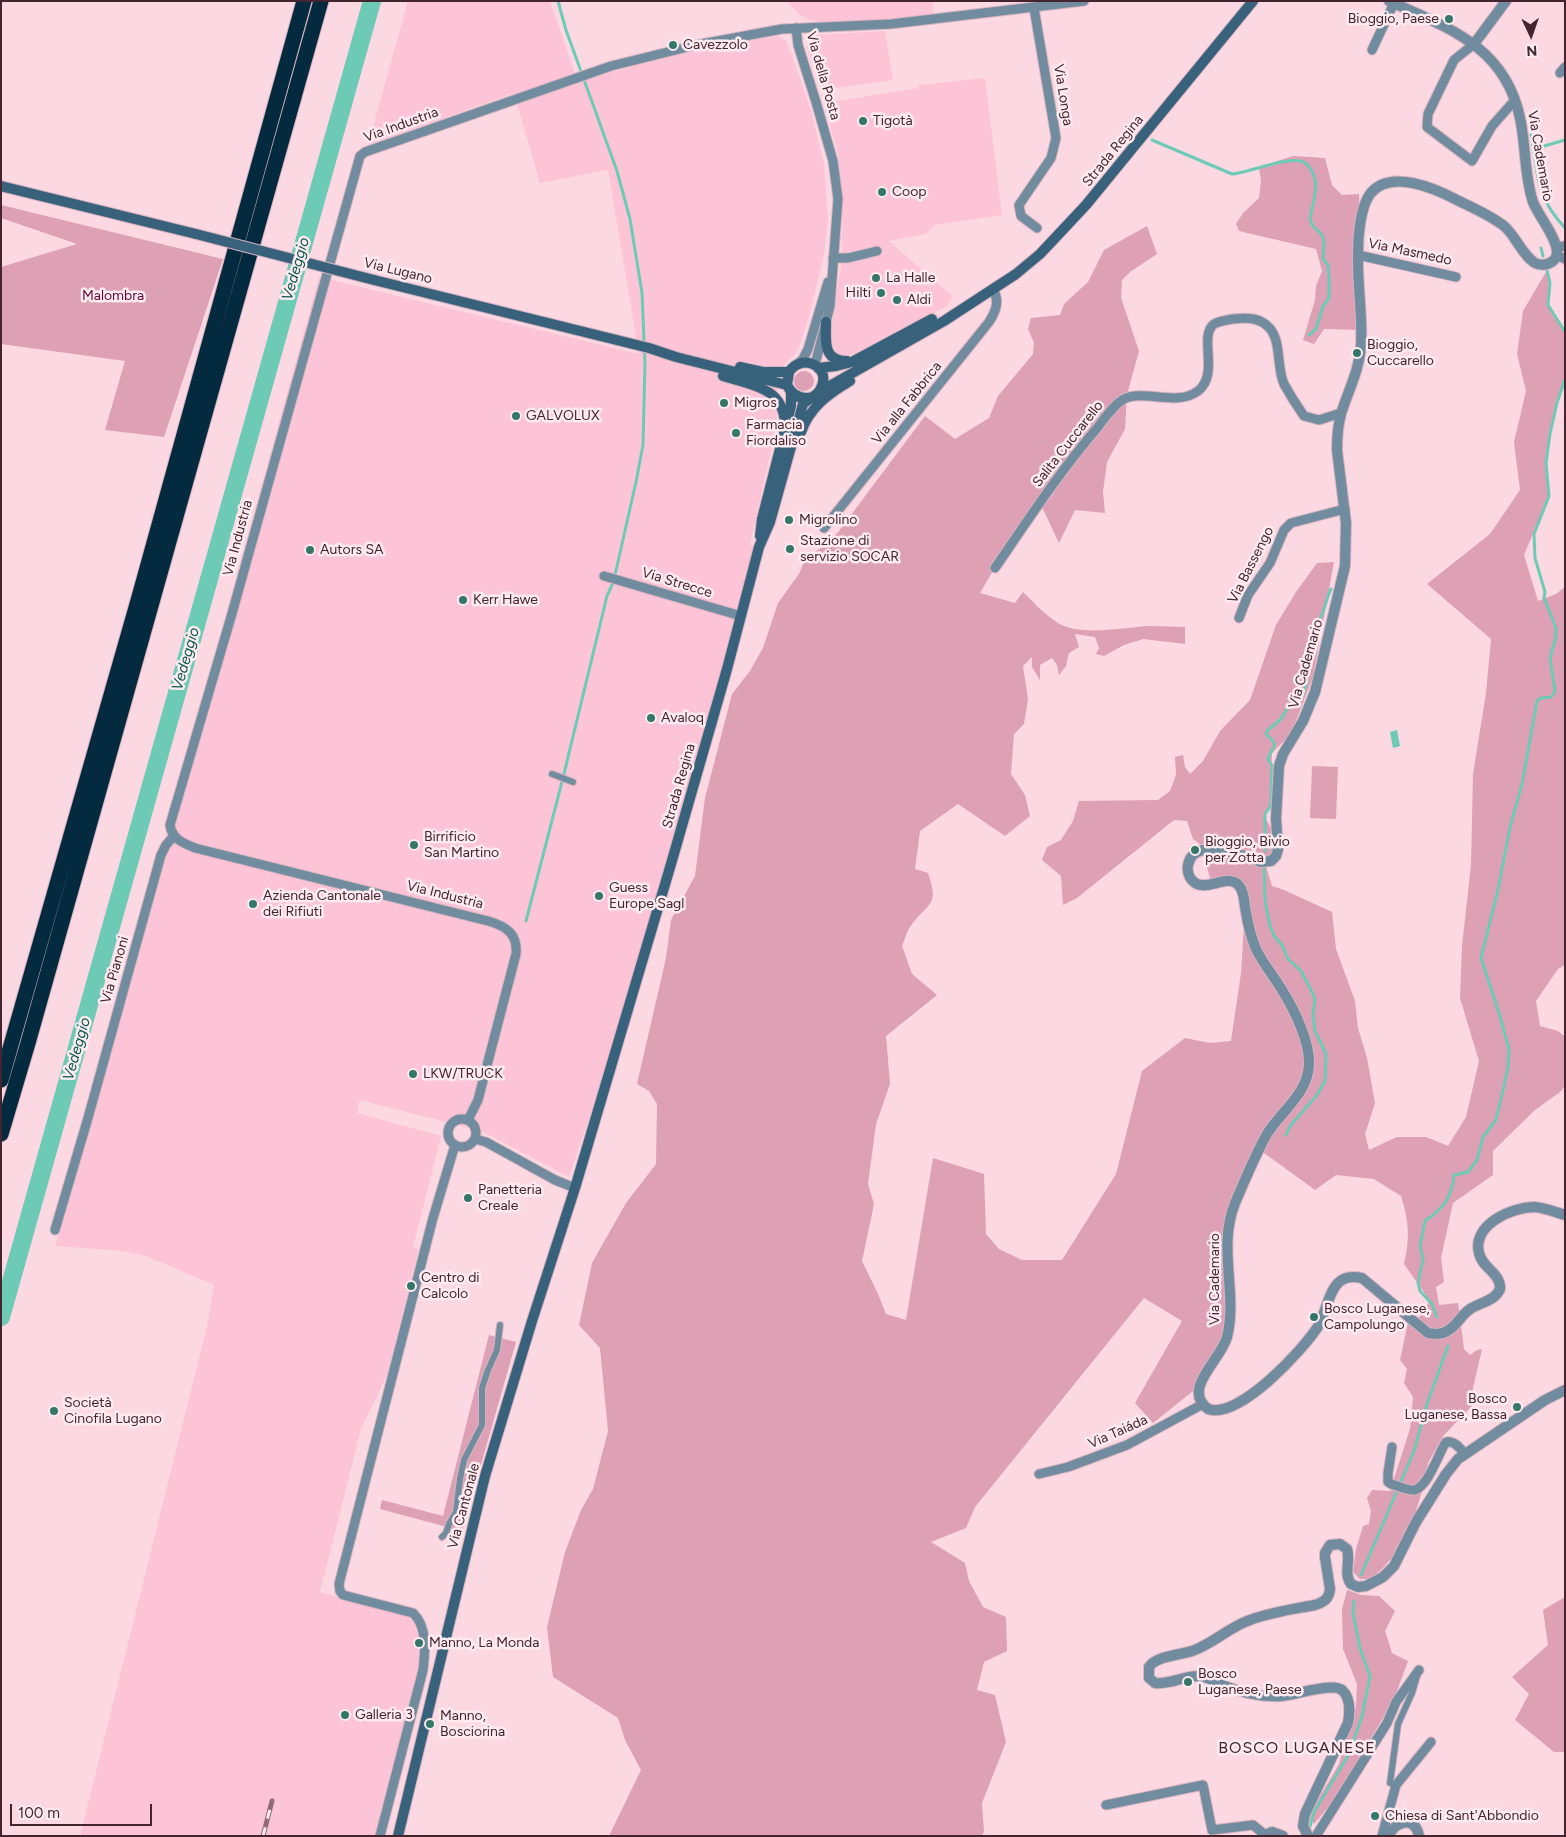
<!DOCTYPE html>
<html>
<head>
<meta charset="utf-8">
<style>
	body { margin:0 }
	#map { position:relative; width:1566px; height:1837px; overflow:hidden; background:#fcd8e3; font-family:Figtree,sans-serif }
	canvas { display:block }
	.frame { position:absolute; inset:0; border:2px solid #44242f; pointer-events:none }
	.north { position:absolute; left:1506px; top:10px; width:50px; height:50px; -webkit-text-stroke:4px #fdebf0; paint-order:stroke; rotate:177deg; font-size:14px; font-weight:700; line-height:20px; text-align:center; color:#44242f }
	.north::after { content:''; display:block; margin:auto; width:18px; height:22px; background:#44242f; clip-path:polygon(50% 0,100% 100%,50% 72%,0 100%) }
	.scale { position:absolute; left:10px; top:1804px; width:142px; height:22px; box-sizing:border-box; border:2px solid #44242f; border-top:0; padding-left:6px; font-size:15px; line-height:18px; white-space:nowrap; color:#44242f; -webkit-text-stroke:4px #fdebf0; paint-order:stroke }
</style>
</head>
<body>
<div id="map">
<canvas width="1566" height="1837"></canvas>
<div class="frame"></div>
<div class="north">N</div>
<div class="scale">100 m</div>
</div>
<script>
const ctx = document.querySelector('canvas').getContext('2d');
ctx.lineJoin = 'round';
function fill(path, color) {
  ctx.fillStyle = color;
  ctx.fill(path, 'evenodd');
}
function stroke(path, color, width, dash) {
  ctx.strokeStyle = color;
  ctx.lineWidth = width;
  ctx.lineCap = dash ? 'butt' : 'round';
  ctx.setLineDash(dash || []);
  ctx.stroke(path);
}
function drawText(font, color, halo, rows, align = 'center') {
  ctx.font = font + ' Figtree,sans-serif';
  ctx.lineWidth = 5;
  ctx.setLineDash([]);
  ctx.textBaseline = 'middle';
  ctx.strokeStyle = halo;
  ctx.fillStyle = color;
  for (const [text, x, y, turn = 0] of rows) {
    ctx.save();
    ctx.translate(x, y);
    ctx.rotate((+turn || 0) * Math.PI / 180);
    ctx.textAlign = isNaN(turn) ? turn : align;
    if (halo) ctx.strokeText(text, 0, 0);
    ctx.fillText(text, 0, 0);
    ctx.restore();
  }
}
const built = new Path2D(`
	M408 1H550L578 82 636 65 690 52 735 43 778 36 782 38 787 42 811 110 824 164 828 218 824 255 809 317 799 347 795 354 784 364 773 403 777 416V424L750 545 759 547 641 968 569 1177 481 1131 360 1100 357 1113 441 1136 413 1247 419 1249 387 1375 361 1429 320 1592 410 1617 414 1622 419 1639 420 1650 419 1663 383 1811 375 1836H80L207 1326 214 1285 146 1256 122 1251 55 1246 59 1234 57 1230 51 1228 164 841 319 277 639 354 608 170 540 183 514 93 368 145Z
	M787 1H933V20H890L823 23 807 19 800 15Z
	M885 31 893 80 822 90 807 49V40L809 37 815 35Z
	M985 78 1002 215 934 225 926 234 889 241 952 296 947 306 852 355 841 356 833 351 829 340 841 266 843 201 838 154 824 103 919 88V85Z`);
const green = new Path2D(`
	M1293 156 1325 158 1332 185 1342 195 1359 194 1362 330 1324 329 1314 344 1303 340 1315 300 1316 286 1322 271 1316 249 1239 231 1236 224 1243 213 1259 198 1261 181 1259 167Z
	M1 205 223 259 164 437 105 430 125 361 1 344V267L77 244 1 218Z
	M1147 226 1157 254 1130 272 1122 280 1121 298 1139 351 1127 395 1125 429 1107 462 1103 492 1105 513 1075 510 1059 543 1040 503 1002 555 980 593 1015 603 1023 592C1034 603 1045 615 1058 623 1080 637 1125 627 1150 626 1162 626 1174 627 1185 627V644L1143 639 1124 645 1104 656 1096 654 1099 648 1095 637 1075 634 1079 647 1069 653 1066 666 1059 675 1057 665 1052 658 1040 665V680L1032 667V657L1023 666 1028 699 1024 724 1014 734 1011 774 1025 795 1030 816 1005 836 958 804 920 831 915 869 928 873C939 906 930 901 912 924 907 930 905 939 902 946L912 974 937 995 886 1036 890 1084 876 1124 868 1184 874 1204 862 1261 878 1294 886 1314 906 1320 933 1158 984 1174 986 1234 999 1249 1022 1260H1062L1116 1174 1142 1071 1185 1038 1210 1043 1231 1041 1241 973 1245 908 1239 885 1212 884 1207 868 1208 850 1193 839 1187 821 1174 820 1077 898 1063 905 1061 876 1042 860 1047 847 1061 840 1073 821 1079 801 1158 800 1170 791 1176 775 1175 757 1183 755 1185 767 1190 774 1203 761 1220 731 1250 700 1276 625 1296 592 1317 563 1334 562 1313 677 1291 734 1272 753 1270 805 1263 815 1277 837 1278 849 1265 863 1272 886 1284 890 1332 912 1336 949 1355 1001 1358 1028 1367 1058 1375 1103 1365 1134 1369 1150 1397 1137H1426L1448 1146 1466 1117 1479 1061 1460 998 1462 946 1471 865 1473 774 1486 693 1491 639 1427 584 1490 534 1520 490 1514 442 1526 391 1517 354 1523 311 1547 270 1550 283 1548 305 1565 332V379L1557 403 1550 434 1546 463 1549 496 1524 555 1538 601 1556 594 1565 587V965L1558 969 1536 1001 1540 1026 1558 1031 1565 1037V1086L1560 1092 1535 1110 1493 1151V1175L1453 1203 1441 1258 1444 1282 1436 1287 1439 1305 1458 1303 1464 1349 1470 1355 1477 1350 1482 1349 1473 1388 1472 1406 1443 1436 1428 1463 1427 1475 1415 1514 1396 1553 1381 1570 1370 1579H1360L1353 1572 1356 1549 1363 1526 1369 1524 1371 1511 1367 1498 1372 1490 1390 1491 1410 1429 1413 1397 1404 1383 1407 1369 1400 1360 1409 1318 1415 1323 1430 1301 1404 1264C1410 1238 1409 1221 1401 1196L1374 1179 1336 1175 1315 1190 1260 1150 1231 1217 1228 1334 1198 1387 1153 1423 1135 1403 1182 1321 1144 1298 975 1507 966 1528 931 1542 965 1563 969 1581 983 1607 1006 1617 1007 1651 984 1662 977 1690 995 1695 1006 1742 982 1803 984 1831 982 1836H609L641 1770 625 1740 618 1718 553 1677 547 1627 565 1552 581 1510 593 1489 608 1431 600 1348 579 1325 592 1263 626 1203 656 1164 657 1104 649 1091 637 1084 666 958 671 920 695 876 705 798 732 694 750 671 763 648 778 603 799 574 806 557 826 545 839 531 925 416 955 439 989 418 998 396 1033 354 1034 343 1028 329 1031 318 1060 315 1064 304 1088 282 1104 250Z
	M794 381a10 10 0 1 1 20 0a10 10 0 1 1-20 0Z
	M1312 766 1338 767 1336 819 1310 818Z
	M489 1335 516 1342 462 1531 380 1509 382 1500 443 1516Z
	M1347 1590 1361 1595 1379 1596 1395 1611 1385 1631 1392 1653 1408 1661 1394 1699 1341 1789 1330 1805 1314 1824 1309 1815 1339 1764 1356 1706 1357 1684 1343 1649 1342 1609Z
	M1565 1597V1752H1554L1515 1720 1529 1694 1512 1677 1548 1645 1543 1610Z`);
const water = new Path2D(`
	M1397 730 1400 746 1393 748 1390 732Z`);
const stream = new Path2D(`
	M558 1 566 30 617 171 630 219 642 293 645 363 643 445 636 482 615 575
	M1531 135C1539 176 1534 194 1565 228
	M1152 140 1232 174C1248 173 1292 154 1305 163 1309 165 1314 174 1315 179 1318 191 1312 207 1310 218L1312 225 1322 235 1324 240 1323 259 1328 265 1329 277V298L1323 306 1316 329 1309 335
	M1534 149 1565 140
	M1541 248 1543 256
	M1547 270 1550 283 1548 305 1565 332
	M1265 851V814L1270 807 1271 800 1272 766 1268 759C1273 743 1281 748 1266 734L1267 731 1281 719 1290 704 1302 697 1307 681 1306 669 1312 660C1310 640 1316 630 1323 612 1326 604 1327 597 1331 589
	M1264 869 1265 900 1270 926 1274 936 1282 945 1288 959 1301 971 1312 992 1315 999 1313 1014 1315 1031 1326 1054 1325 1081 1317 1095 1290 1126 1286 1135
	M526 921 563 778 607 596 613 583
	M1437 1317 1432 1304 1420 1291 1418 1283 1423 1259 1420 1246 1425 1221C1443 1209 1452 1197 1454 1175L1468 1172 1477 1160 1483 1137 1496 1120 1508 1068 1509 1049 1499 1013 1481 958 1498 890 1510 827 1522 784 1537 701 1541 698 1551 697 1555 691 1550 658 1556 637V628L1544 598 1545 592 1535 558 1534 534 1549 496 1546 463 1550 434 1557 403 1565 379
	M1361 1575 1414 1451 1428 1401 1448 1346
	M1309 1830 1314 1812 1349 1754 1362 1716 1370 1676 1360 1648 1353 1613 1354 1601`);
const river = new Path2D(`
	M1 1317 372 1`);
const pedestrian = new Path2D(`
	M552 774 573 782
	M442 1537 446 1533 449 1524 456 1512 460 1479 464 1460 482 1425V1388L488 1370 497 1350 500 1325
	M1396 1785 1390 1783 1398 1724 1412 1693 1417 1676`);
const minor = new Path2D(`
	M1034 8 1056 138 1051 158 1019 205 1021 216 1037 228
	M796 28 798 45 816 102 833 161 838 199 830 306 815 365
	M1474 44 1454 60 1428 114 1427 127 1472 161 1492 126 1515 100
	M1372 50 1394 3
	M1560 73 1565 67
	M1557 247 1565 246
	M1358 255 1456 277
	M1557 255 1565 259
	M833 258H848L877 251
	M799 363 803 359 808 349 828 282
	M824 528 989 322C996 311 1000 301 993 289
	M995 568C1028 520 1060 471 1098 427 1105 418 1113 405 1124 399 1143 389 1177 407 1198 391 1220 374 1198 336 1214 324 1219 321 1226 320 1232 319 1242 318 1253 317 1262 322 1284 334 1275 364 1284 384 1290 395 1297 406 1304 416L1319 420 1341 413
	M604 576 741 616
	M1239 618 1248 595 1270 563 1284 530 1291 523 1345 509
	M448 1133a14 14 0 1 1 28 0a14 14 0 1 1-28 0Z
	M468 1120 478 1100 516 954C518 934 506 926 488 921L195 848C183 843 172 839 170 825L231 617 360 156 365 152 611 66 696 45 782 29 891 24 1084 1
	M475 1139 486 1142 555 1180 575 1188
	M55 1230 88 1118 161 855 166 845 174 836
	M1392 1447 1388 1473V1482L1391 1484C1397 1486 1409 1491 1415 1490 1429 1485 1438 1454 1446 1442 1454 1440 1460 1448 1464 1453
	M1039 1474 1068 1467 1127 1445 1203 1404
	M1106 1805 1203 1785 1212 1830 1253 1825 1264 1834
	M380 1836 423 1670C425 1653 428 1627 413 1613L343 1595 340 1591 339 1584 433 1218 455 1145
	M1316 1836 1387 1723 1396 1702 1419 1670
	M1382 1836 1396 1785 1431 1742`);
const tertiary = new Path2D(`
	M1389 1C1448 28 1505 46 1520 118 1526 145 1524 175 1533 202 1538 216 1566 248 1554 260 1549 265 1541 266 1535 263 1522 255 1516 236 1504 226 1490 215 1473 208 1457 200 1436 189 1390 168 1370 194 1360 208 1358 237 1358 253 1357 285 1363 316 1361 347 1359 371 1348 391 1341 414 1338 425 1337 437 1337 450L1346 523 1345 566 1315 692 1303 721 1283 754 1279 766 1276 818 1278 849 1276 856 1271 861 1261 862 1236 853 1203 850C1186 853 1182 876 1197 884 1210 890 1231 872 1240 887 1245 894 1244 905 1246 912 1248 925 1251 937 1256 949 1263 964 1274 976 1282 990 1294 1009 1310 1042 1309 1064 1308 1094 1281 1111 1267 1134 1255 1155 1245 1180 1235 1203 1217 1248 1238 1293 1227 1337 1221 1360 1181 1389 1208 1409 1239 1420 1304 1349 1319 1325 1325 1313 1329 1292 1338 1283 1345 1276 1353 1276 1362 1278L1428 1333C1435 1334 1441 1335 1447 1331 1457 1326 1461 1315 1470 1309 1481 1302 1495 1301 1500 1289 1501 1273 1482 1268 1479 1253 1472 1225 1511 1207 1535 1207 1545 1208 1555 1212 1565 1215
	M1474 44 1506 1
	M1263 1836 1272 1832 1283 1836
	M1308 1836 1303 1826 1305 1814 1348 1723C1350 1712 1351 1698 1342 1690 1332 1682 1295 1695 1281 1696 1263 1697 1242 1693 1225 1686 1217 1683 1209 1677 1200 1676 1185 1675 1170 1685 1155 1683L1149 1678V1667C1156 1656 1180 1655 1192 1651 1213 1644 1229 1627 1250 1620 1271 1612 1294 1609 1315 1605 1324 1602 1329 1599 1330 1589L1325 1557V1553L1330 1545 1340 1544 1347 1549C1351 1561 1343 1573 1351 1584L1358 1587 1366 1586 1383 1577 1394 1566 1416 1522 1446 1474 1458 1459 1545 1400 1565 1390
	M1388 1836C1396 1821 1415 1815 1419 1836`);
const secondary = new Path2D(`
	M1 186 196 234
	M374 280 649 348 676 357 787 385
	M826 322C826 340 822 361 847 361
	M740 367 763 372H789
	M818 368 836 366 852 362 932 319
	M723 376C751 385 783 387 785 423
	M819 392 944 321 1016 274 1040 254 1086 205 1253 1
	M801 432C810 407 828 394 850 381
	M760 536 762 519 791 406V392
	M398 1836 485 1476 532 1321 575 1188 671 864 727 669 759 547 770 522 803 404C809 398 818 396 821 388 832 367 802 352 789 372L787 385C793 397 802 400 813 397`);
const motorway = new Path2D(`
	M1 1080 139 597 304 1
	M1 1134 28 1043 321 1`);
const rail = new Path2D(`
	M263 1836 272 1801`);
const secondaryBridge = new Path2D(`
	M196 234 374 280`);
const markers = [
	[1449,19,5,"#347769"],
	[673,45,5,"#347769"],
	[863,121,5,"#347769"],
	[882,192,5,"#347769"],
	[876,278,5,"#347769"],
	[881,293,5,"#347769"],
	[897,300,5,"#347769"],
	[1357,353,5,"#347769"],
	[724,403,5,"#347769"],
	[516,416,5,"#347769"],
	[736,433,5,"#347769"],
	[789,520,5,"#347769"],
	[790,549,5,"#347769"],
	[310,550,5,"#347769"],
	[463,600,5,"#347769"],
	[651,718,5,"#347769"],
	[414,845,5,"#347769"],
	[1195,850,5,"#347769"],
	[599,896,5,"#347769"],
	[253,904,5,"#347769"],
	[413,1074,5,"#347769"],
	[468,1198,5,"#347769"],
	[411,1286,5,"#347769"],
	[1314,1317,5,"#347769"],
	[1517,1407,5,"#347769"],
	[54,1411,5,"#347769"],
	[419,1643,5,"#347769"],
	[1188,1682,5,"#347769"],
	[345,1715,5,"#347769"],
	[430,1724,5,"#347769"],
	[1375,1816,5,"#347769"]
];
const poiNames = [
	["Bioggio, Paese",1439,19,"right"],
	["Cavezzolo",683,45],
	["Tigotà",873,121],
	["Coop",892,192],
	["La Halle",886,278],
	["Hilti",871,293,"right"],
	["Aldi",907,300],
	["Bioggio,",1367,345],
	["Cuccarello",1367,361],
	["Migros",734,403],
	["GALVOLUX",526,416],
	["Farmacia",746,425],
	["Fiordaliso",746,441],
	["Migrolino",799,520],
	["Stazione di",800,541],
	["servizio SOCAR",800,557],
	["Autors SA",320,550],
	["Kerr Hawe",473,600],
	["Avaloq",661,718],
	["Birrificio",424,837],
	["San Martino",424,853],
	["Bioggio, Bivio",1205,842],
	["per Zotta",1205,858],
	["Guess",609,888],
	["Europe Sagl",609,904],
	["Azienda Cantonale",263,896],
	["dei Rifiuti",263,912],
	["LKW/TRUCK",423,1074],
	["Panetteria",478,1190],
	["Creale",478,1206],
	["Centro di",421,1278],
	["Calcolo",421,1294],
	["Bosco Luganese,",1324,1309],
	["Campolungo",1324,1325],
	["Bosco",1507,1399,"right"],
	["Luganese, Bassa",1507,1415,"right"],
	["Società",64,1403],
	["Cinofila Lugano",64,1419],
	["Manno, La Monda",429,1643],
	["Bosco",1198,1674],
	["Luganese, Paese",1198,1690],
	["Galleria 3",355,1715],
	["Manno,",440,1716],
	["Bosciorina",440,1732],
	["Chiesa di Sant'Abbondio",1385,1816]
];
const streetNames = [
	["Via della Posta",823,76,74],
	["Via Longa",1063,95,81],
	["Via Industria",401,125,-20],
	["Strada Regina",1113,151,-51],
	["Via Cademario",1540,156,80],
	["Via Masmedo",1410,252,12],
	["Via Lugano",398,271,14],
	["Via alla Fabbrica",907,403,-51],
	["Salita Cuccarello",1068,444,-52],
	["Via Industria",238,538,-75],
	["Via Bassengo",1251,565,-63],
	["Via Strecce",677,583,17],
	["Via Cademario",1306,664,-74],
	["Strada Regina",679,786,-74],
	["Via Industria",445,895,14],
	["Via Pianoni",115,970,-74],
	["Via Cademario",1215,1279,-90],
	["Via Taiáda",1118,1432,-24],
	["Via Cantonale",464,1506,-75]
];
const parkNames = [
	["Malombra",113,296]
];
const waterNames = [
	["Vedeggio",296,269,-74],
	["Vedeggio",186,659,-74],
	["Vedeggio",77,1049,-74]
];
const quarterNames = [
	["BOSCO LUGANESE",1297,1748]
];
fill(built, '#fdc4d7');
fill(green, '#dda0b4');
fill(water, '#6dcab5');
stroke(stream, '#6dcab5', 3);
stroke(river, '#6dcab5', 18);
stroke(pedestrian, '#d7b4bf', 8);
stroke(minor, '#d7b4bf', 11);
stroke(tertiary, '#d7b4bf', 12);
stroke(secondary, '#d7b4bf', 12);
stroke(motorway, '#d7b4bf', 17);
stroke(pedestrian, '#708c9e', 6);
stroke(minor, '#708c9e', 9);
stroke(tertiary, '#708c9e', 10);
stroke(secondary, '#38627c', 10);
stroke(motorway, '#032a3e', 15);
stroke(rail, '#8e6c77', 5);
stroke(rail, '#fdebf0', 3, [9]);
stroke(secondaryBridge, '#d7b4bf', 12, []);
stroke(secondaryBridge, '#38627c', 10);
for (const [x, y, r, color] of markers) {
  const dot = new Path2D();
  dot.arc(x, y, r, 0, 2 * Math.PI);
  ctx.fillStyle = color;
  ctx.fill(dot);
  stroke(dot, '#fdebf0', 2);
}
drawText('14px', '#44242f', '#fdebf0', poiNames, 'left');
drawText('14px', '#44242f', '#fdebf0', streetNames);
drawText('14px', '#610835', '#fdebf0', parkNames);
drawText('italic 15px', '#06584b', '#fdebf0', waterNames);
ctx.letterSpacing = '1px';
drawText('16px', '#44242f', '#fdebf0', quarterNames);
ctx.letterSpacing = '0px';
</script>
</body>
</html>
